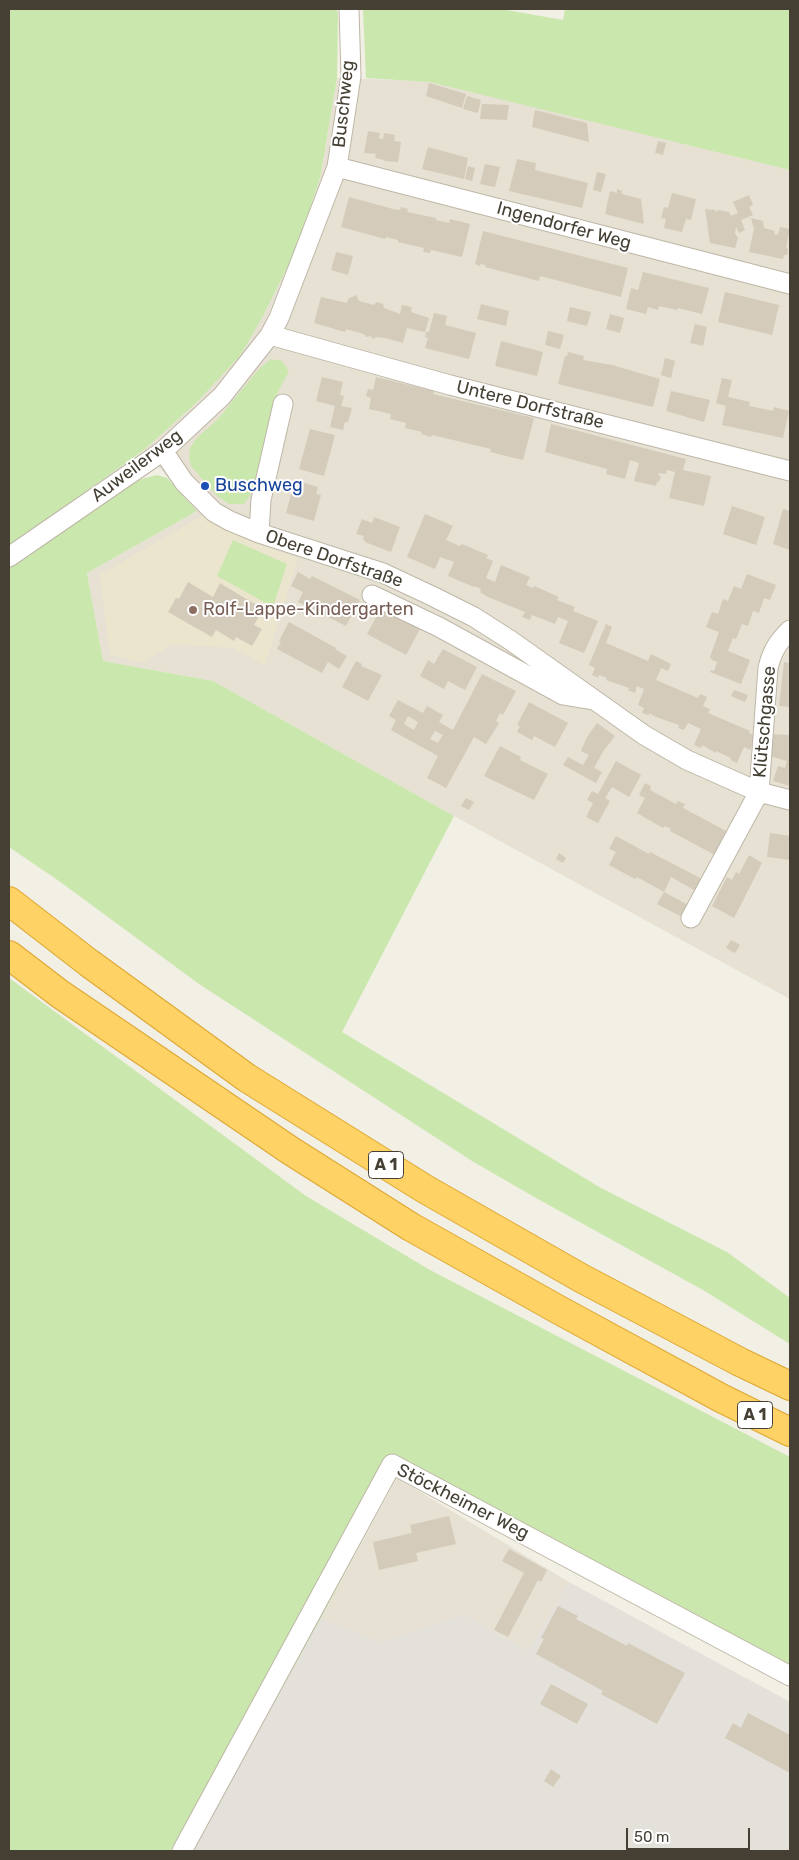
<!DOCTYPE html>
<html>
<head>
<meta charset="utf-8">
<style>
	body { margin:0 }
	#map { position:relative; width:799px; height:1860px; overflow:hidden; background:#f2efe5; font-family:Rubik,sans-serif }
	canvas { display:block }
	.frame { position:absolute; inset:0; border:10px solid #453f34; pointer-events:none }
	.scale { position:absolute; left:626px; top:1828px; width:124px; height:22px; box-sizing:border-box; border:2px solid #453f34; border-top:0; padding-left:6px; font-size:15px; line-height:18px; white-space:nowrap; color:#453f34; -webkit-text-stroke:4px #fff; paint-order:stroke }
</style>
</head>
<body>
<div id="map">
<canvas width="799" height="1860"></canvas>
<div class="frame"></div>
<div class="scale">50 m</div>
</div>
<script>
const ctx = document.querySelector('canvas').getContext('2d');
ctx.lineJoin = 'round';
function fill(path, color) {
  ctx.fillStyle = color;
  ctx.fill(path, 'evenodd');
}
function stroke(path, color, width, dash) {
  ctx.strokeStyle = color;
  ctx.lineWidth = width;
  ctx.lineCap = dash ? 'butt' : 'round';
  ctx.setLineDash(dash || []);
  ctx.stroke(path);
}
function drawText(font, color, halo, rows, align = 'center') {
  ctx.font = font + ' Rubik,sans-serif';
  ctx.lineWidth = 4;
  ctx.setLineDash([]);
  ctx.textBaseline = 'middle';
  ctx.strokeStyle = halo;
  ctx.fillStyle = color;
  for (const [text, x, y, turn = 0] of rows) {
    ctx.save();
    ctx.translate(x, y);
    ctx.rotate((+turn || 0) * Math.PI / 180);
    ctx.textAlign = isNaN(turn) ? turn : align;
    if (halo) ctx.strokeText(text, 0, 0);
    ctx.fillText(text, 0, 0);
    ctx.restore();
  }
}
const residential = new Path2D(`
	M337 78 430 81 790 170V999L454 816 213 681 103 661 87 573 197 511 144 450 195 404 239 356 263 316 297 248 320 178Z
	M397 1478 569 1582 528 1651 465 1615 380 1642 321 1618Z`);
const industrial = new Path2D(`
	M569 1582 790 1702V1851H192L321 1618 380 1642 465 1615 528 1651Z`);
const education = new Path2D(`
	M204 515 251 542 298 558 265 665 233 648 173 644 141 663 110 654 100 575Z`);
const green = new Path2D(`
	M9 9H337L338 16 337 78 320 178 297 248 263 316 240 356 195 404 144 450 9 546Z
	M363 9H501L563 20 565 9H790V170L430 82 366 78Z
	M271 359 282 361 289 371 277 394 265 437 254 490 244 504H229L217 496 191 466 189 458 190 448 196 439 218 419 259 369Z
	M157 475 167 478 197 511 87 573 103 661 213 681 454 816 342 1032 601 1188 727 1252 790 1298V1344L703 1290 536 1198 472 1161 199 984 59 881 9 847V567L134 481Z
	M233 540 287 564 273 607 217 576Z
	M9 978 306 1196 430 1270 790 1457V1668L405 1460 321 1618 192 1851H9Z`);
const building = new Path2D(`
	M429 83 466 94 462 108 426 96Z
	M467 96 481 100 478 113 463 109Z
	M482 104 509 105 507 120 480 119Z
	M535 110 587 123 589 142 532 127Z
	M368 131 380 133 379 138 383 139 384 133 395 135 394 141 401 142 398 162 385 161 384 160 375 158 376 154 364 153Z
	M658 141 666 143 663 155 655 153Z
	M428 147 468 158 464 179 422 169Z
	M517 159 536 163 535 170 588 183 582 208 509 191Z
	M485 164 500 167 495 187 480 184Z
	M468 166 475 168 472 181 465 179Z
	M597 172 606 174 601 192 593 190Z
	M617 189 622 191V194L641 199 644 224 605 214 610 191 617 193Z
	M672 193 696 199 691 220 686 219 682 232 664 228 666 219 661 218 664 207 668 208Z
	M749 195 753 205 749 207 753 215 741 220 745 230 739 233 736 227 735 233 738 238 735 248 710 243 705 209 715 210 716 212 719 210 729 212 731 216 738 213 733 202Z
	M349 197 393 209 400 210 401 207 408 209 407 212 436 218V220L449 223 450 219 470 224 462 257 431 250 430 253 423 252 424 248 398 242V240L386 237 385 239 341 227Z
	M751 218 763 221 764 228 775 231 774 234 778 235 780 227 790 229 786 247 788 249 787 255H784L783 259 749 252 754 229Z
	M483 231 628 268 621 297 540 276 539 281 485 267 486 265 480 264V266L475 264Z
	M336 252 353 256 348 275 331 270Z
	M643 272 709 288 702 314 678 308 677 310 659 306 658 310 648 307 646 314 626 309 631 288 638 290Z
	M725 292 779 305 772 335 718 322Z
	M356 295 359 301 374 305 376 302 383 304 384 308 400 314 402 305 412 307 411 312 429 318 425 332 407 328 403 343 385 338 376 337 373 339 371 336 366 337 364 334 346 329 345 332 314 323 321 297 347 303 348 299Z
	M481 304 509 311 506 326 477 319Z
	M570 307 591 312 587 326 567 321Z
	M434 313 447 316 445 325 476 333 469 359 425 348 428 338 425 337 426 332H429Z
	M610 314 624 318 620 333 606 329Z
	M695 324 707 327 703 346 690 343Z
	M548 331 564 335 560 349 545 345Z
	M501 341 543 352 537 376 495 366Z
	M568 352 584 356 583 360 612 365 660 379 653 407 558 384 565 356H567Z
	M665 358 675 361 671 378 661 375Z
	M322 377 343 382 340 395 344 396 341 406 352 408 348 422H345L343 430 330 427 335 406 316 401Z
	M376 377 434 391 433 394 534 418 523 460 490 452 491 449 432 435 431 437 421 434 422 432 405 428 406 423 390 419 391 414 369 409 371 398 366 396 368 389 373 390Z
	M722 378 732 380 728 397 750 402 749 406 764 409 773 411 774 407 789 411 783 438 722 425 726 406 716 403Z
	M671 391 710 400 704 422 666 411Z
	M551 424 686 459 683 470 711 476 704 506 669 498 675 472 667 470 666 474 659 473 658 475 661 476 659 482H657L656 486 634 481 639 463 630 460 625 479 606 474 607 469 545 452Z
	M310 429 335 435 324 476 299 469Z
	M304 483 318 487 316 494 321 495 314 521 286 513 293 487 302 489Z
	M732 506 765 517 756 545 723 534Z
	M783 509 790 511V550L773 544Z
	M425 514 453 526 446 540 460 546 462 544 488 555 486 558 493 561 486 578 495 582 501 565 530 577 526 585 533 588 534 586 559 597 557 600 575 607 573 611 598 621 584 653 559 643 568 621 558 617 555 624 532 615 530 620 522 617 525 612 488 597 480 592 481 589 475 586 474 587 448 576 454 562 440 557 435 569 407 557Z
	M374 517 400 527 391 552 365 542V541L363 540 364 536 356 534 362 519 372 523Z
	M298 572 310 579 312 576 360 600 346 626 298 602 303 592 291 586Z
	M747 574 776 585 770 600 764 598 759 613 753 611 748 626 742 624 736 639 733 638 728 651 750 660 741 684 710 672 711 670 714 671 717 662 712 660 710 657 719 632 706 627 712 612 718 614 723 599 728 601 734 586 741 589Z
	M188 582 213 597 220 583 263 609 254 625 262 629 252 646 236 637 234 641 216 630 212 637 168 612 176 598 179 599Z
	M381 608 393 616 394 615 401 618 400 620 420 629 406 655 367 634Z
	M289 622 336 648 335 649 347 656 339 669 328 662 322 673 277 649 281 642 279 641Z
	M606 624 612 627 606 643 648 661 651 654 671 664 668 671 661 668 656 680 698 698 700 694 707 697 703 706 710 709 708 713 750 731 749 733 756 736 750 750 744 747 737 763 731 760V758L716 751V753L702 745 701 748 694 745 701 729 688 723 684 730 678 728 679 725 656 717 649 713V715L642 713 644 708 638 705 644 689 637 686 635 693 628 690 629 688 606 680 607 678 599 675 598 678 592 675 595 668 589 665Z
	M443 649 477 667 465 690 448 681 444 689 420 676 428 660 434 664Z
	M356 661 362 664 361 666 382 675 368 701 342 687Z
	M784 662 790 663V707L779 706Z
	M482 674 516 691 503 715 500 713 496 721 499 723 486 744 474 737 446 788 427 778 438 756 391 730 396 720 389 716 398 700 423 713 427 706 443 715 439 722 453 730ZM408 716 418 722 414 730 404 724ZM435 731 443 735 438 743 430 739Z
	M734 690 748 695 745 702 731 696Z
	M529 702 568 723 555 747 534 736 532 740 517 732 520 726 517 725Z
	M597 723 615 736 604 750 594 768 602 772 596 783 563 765 568 757 583 765 589 755 581 751 587 737Z
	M772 734 790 735V786L773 781 778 766 785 768 787 761 770 756Z
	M500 746 521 757 520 760 548 774 534 800 484 776Z
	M616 761 641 775 629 797 612 787 605 798 610 801 598 823 586 817 593 803 587 800 592 791 598 794Z
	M645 783 651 786 650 790 676 804 678 801 685 804 683 808 728 832 715 855 670 831 671 829 665 826 663 828 637 813 645 798 639 795Z
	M466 798 474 802 469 810 461 806Z
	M770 833 790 836V860L767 857Z
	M616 836 649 854 650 852 702 879 696 891 671 877 664 892 688 905 682 917 657 904 664 892 637 877 635 879 609 865 616 852 609 849Z
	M559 853 566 858 563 863 556 859Z
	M749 855 762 863 734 918 712 906 727 877 732 880 736 872 739 874Z
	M731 940 740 945 735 953 726 948Z
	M449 1516 456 1544 416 1553 418 1561 379 1570 373 1542 412 1533 410 1525Z
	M509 1549 547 1570 541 1582 538 1580 508 1637 494 1630 524 1573 502 1561Z
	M558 1606 578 1616 576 1619 627 1646 628 1643 685 1673 657 1724 601 1694 603 1691 536 1654 544 1639 541 1638Z
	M551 1684 588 1704 577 1724 540 1704Z
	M748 1713 790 1735V1773L725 1738 733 1723 741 1728Z
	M551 1769 561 1776 553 1787 544 1781Z`);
const street = new Path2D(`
	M337 167 790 284
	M270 335 450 385 790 471
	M163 451 184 482 214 512 230 521 259 533 383 573 432 596 474 617 510 640 644 735 687 760 759 792 790 800
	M259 533 261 500 283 404
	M9 557 163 451 222 396 270 335 279 318 337 167 351 76 349 9
	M372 595 439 627 563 695 593 700
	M691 918 759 792 768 668C772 651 778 642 790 630
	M182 1851 392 1464 790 1676`);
const highway = new Path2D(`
	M9 901 89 963 247 1078 425 1189 581 1278 740 1362 790 1386
	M9 955 60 994 291 1151 411 1227 559 1310 721 1398 790 1432`);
const markers = [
	[205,486,5,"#1a4fb4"],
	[193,610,5,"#8d6e63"]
];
const shields = [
	[386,1165,35],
	[755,1415,35]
];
const shieldNames = [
	["A 1",386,1165],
	["A 1",755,1415]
];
const streetNames = [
	["Buschweg",344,104,-84],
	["Ingendorfer Weg",564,226,15],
	["Untere Dorfstraße",530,405,14],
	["Auweilerweg",137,466,-37],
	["Obere Dorfstraße",334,559,19],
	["Klütschgasse",765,722,-85],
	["Stöckheimer Weg",463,1502,27]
];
const transitNames = [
	["Buschweg",215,486]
];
const educationNames = [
	["Rolf-Lappe-Kindergarten",203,610]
];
fill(residential, '#e6e1d3');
fill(industrial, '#e4e0da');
fill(education, '#ece5ce');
fill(green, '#cae7ad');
fill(building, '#d4cbba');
stroke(street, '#beb7a7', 21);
stroke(highway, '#dda734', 30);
stroke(street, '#fff', 19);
stroke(highway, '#fed264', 28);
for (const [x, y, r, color] of markers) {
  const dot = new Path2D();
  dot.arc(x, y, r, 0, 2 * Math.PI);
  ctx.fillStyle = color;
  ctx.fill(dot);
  stroke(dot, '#fff', 2);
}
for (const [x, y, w] of shields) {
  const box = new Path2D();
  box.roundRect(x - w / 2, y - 13.5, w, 27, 4);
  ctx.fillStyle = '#fff';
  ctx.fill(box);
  stroke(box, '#453f34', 1);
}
drawText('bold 16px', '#453f34', null, shieldNames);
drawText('18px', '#453f34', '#fff', streetNames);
drawText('18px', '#164399', '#fff', transitNames, 'left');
drawText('18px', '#785e54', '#fff', educationNames, 'left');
</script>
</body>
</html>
